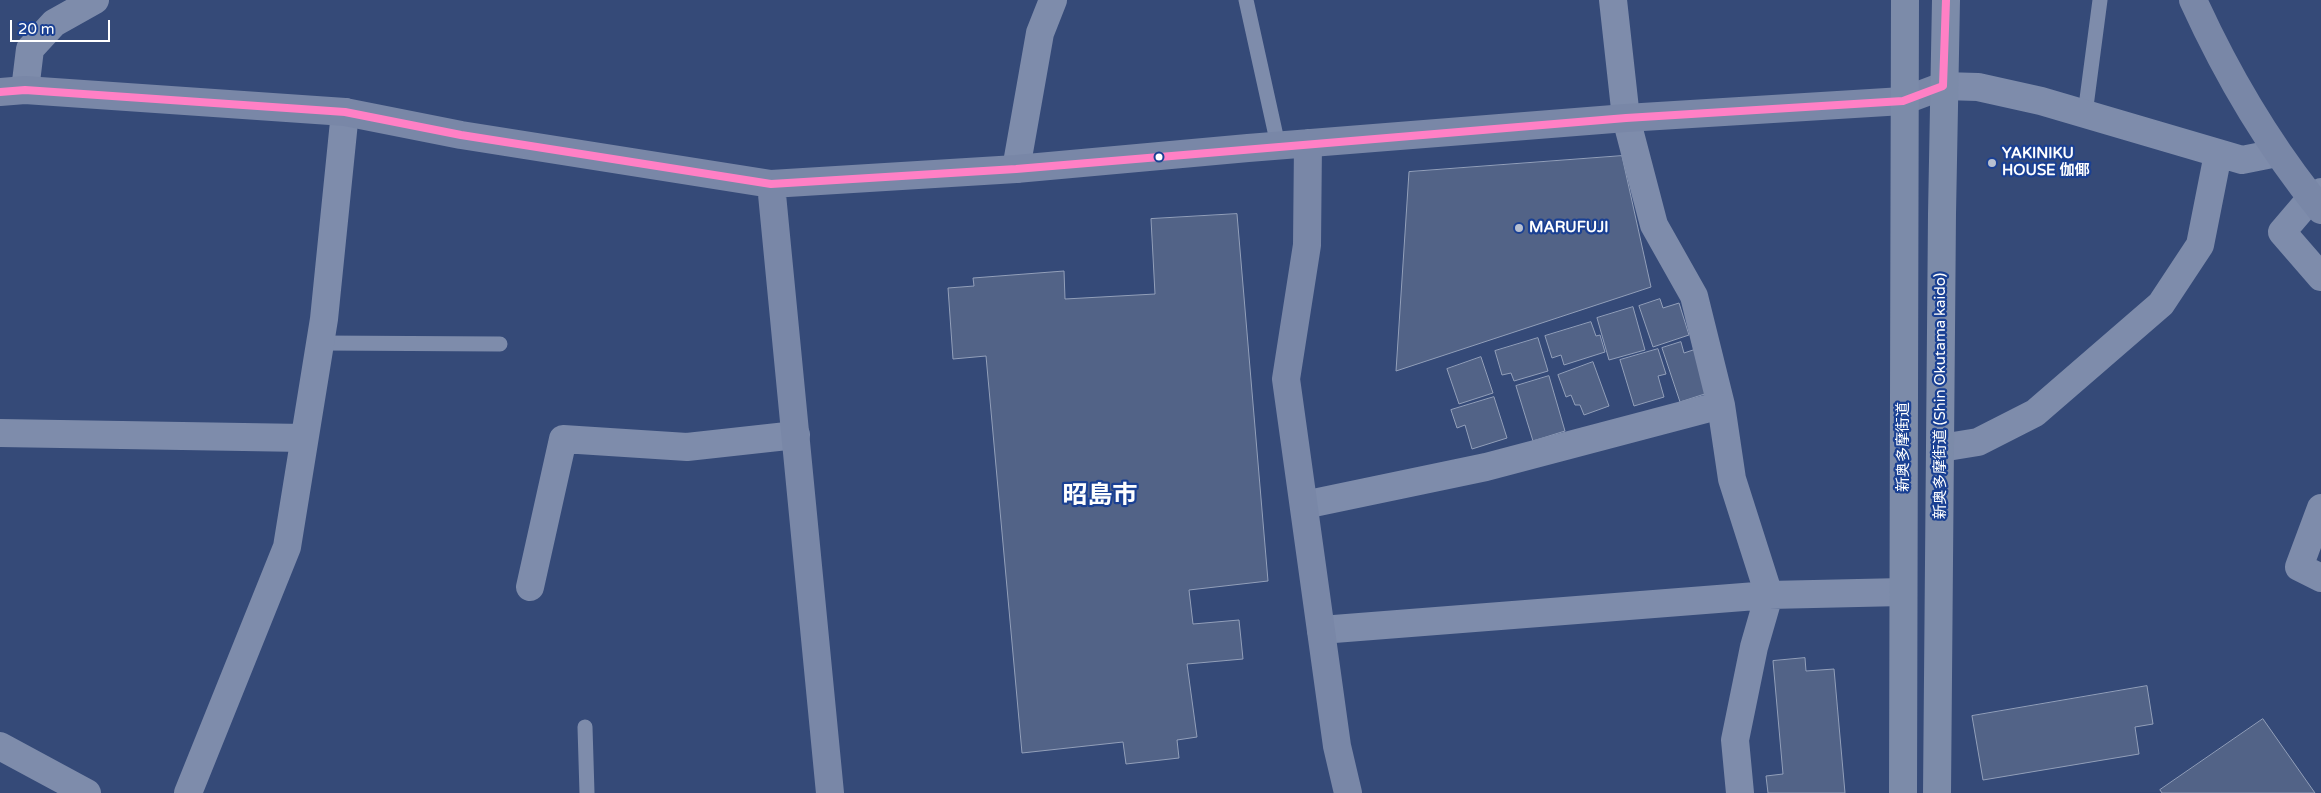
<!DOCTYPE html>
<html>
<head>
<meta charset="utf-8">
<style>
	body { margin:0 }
	#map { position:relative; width:2321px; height:793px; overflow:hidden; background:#354a78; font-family:"Varela Round",sans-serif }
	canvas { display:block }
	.scale { position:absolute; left:10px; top:20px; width:100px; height:22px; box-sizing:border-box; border:2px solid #fff; border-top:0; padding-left:6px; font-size:15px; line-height:18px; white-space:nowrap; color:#fff; -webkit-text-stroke:4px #1a4093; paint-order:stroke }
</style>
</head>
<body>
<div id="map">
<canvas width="2321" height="793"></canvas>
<div class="scale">20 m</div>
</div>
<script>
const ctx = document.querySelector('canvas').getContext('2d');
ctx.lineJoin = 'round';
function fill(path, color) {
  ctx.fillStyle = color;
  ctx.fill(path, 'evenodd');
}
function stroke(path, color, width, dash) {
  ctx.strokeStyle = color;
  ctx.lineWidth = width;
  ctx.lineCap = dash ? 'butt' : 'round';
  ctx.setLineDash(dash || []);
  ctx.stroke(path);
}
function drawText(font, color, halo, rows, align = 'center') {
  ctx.font = font + ' "Varela Round","Noto Sans JP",sans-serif';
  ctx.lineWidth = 4.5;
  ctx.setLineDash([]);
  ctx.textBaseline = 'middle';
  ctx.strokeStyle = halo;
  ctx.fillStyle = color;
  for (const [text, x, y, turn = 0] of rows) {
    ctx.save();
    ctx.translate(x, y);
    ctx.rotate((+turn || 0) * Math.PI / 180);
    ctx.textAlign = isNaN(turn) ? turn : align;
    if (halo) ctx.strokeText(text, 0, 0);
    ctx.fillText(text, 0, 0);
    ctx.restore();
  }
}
const building = new Path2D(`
	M1622 156 1651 287 1396 371 1409 172Z
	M1237 214 1268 581 1189 590 1193 624 1239 620 1243 659 1187 664 1197 737 1177 740 1179 758 1126 764 1123 742 1022 753 986 356 953 359 948 288 974 286 973 278 1064 271 1065 299 1155 294 1151 219Z
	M1660 299 1663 308 1679 303 1689 335 1653 347 1639 306Z
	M1633 307 1645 350 1609 360 1597 318Z
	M1591 322 1596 336 1600 335 1605 352 1564 365 1561 355 1552 358 1545 336Z
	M1538 338 1548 371 1514 381 1511 373 1502 375 1495 351Z
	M1681 342 1684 353 1702 347 1717 390 1680 402 1662 348Z
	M1658 349 1666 374 1658 376 1664 397 1634 406 1620 360Z
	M1481 357 1493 393 1459 404 1447 369Z
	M1593 362 1609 406 1584 415 1580 405H1575L1571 395 1566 397 1558 375Z
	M1549 376 1565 431 1533 441 1516 386Z
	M1494 397 1507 438 1472 449 1465 425 1457 428 1451 410Z
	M1805 658 1806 671 1834 669 1845 793H1768L1766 776 1783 774 1773 661Z
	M2147 686 2153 724 2135 727 2139 754 1983 780 1972 716Z
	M2263 719 2315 793H2162L2160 790Z`);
const lane = new Path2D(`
	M1246 0 1278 145
	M2085 114 2100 0
	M320 343 500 344
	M585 727 587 793`);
const street = new Path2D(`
	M1613 0 1626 118 1654 225 1694 296 1721 405 1732 479 1769 595 1754 647 1735 740 1740 793
	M1943 86 1978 87 2041 101 2242 160 2277 153
	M25 90 30 49 54 23 95 0
	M1016 169 1040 33 1053 0
	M2321 192 2311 198 2282 232 2321 277
	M0 433 304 438
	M1941 448 1978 442 2035 413 2161 304 2200 245 2218 154
	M1304 505 1486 467 1721 405
	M2321 508 2299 567 2321 578
	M530 587 563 439 687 447 796 435
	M1321 630 1769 595 1903 592
	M0 746 87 793
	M188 793 287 547 324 319 345 112`);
const secondary = new Path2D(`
	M2193 0C2227 75 2269 146 2321 210
	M0 92 25 90 345 112 461 135 771 184 1016 169 1248 148 1626 118 1903 101 1943 86
	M1308 143 1307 245 1286 379 1337 746 1348 793
	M771 184 830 793`);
const primary = new Path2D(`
	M1903 793 1905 0
	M1937 793 1942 214 1946 0`);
const bus1 = new Path2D(`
	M0 92 25 90 345 112 461 135 771 184 1016 169 1626 118 1903 101 1943 86 1946 0`);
const markers = [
	[1159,157,4.5,"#fff"],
	[1992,163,5,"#b8c0d0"],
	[1519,228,5,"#b8c0d0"]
];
const poiNames = [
	["YAKINIKU",2002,154],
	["HOUSE 伽倻",2002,171],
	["MARUFUJI",1529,228]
];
const streetNames = [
	["新奥多摩街道 (Shin Okutama kaido)",1941,396,-90],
	["新奥多摩街道",1904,447,-90]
];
const townNames = [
	["昭島市",1100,496]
];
fill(building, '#526387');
stroke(building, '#929fb9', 1);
stroke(lane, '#7e8cab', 15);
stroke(street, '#7e8cab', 28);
stroke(secondary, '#7987a7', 28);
stroke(primary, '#7c8ba9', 28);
stroke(bus1, '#ff80c5', 8);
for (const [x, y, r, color] of markers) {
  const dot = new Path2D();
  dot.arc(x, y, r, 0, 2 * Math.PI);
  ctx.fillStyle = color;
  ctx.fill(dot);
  stroke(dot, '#1a4093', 2);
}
drawText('bold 15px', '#fff', '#1a4093', poiNames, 'left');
drawText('15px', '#fff', '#1a4093', streetNames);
drawText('bold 25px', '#fff', '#1a4093', townNames);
</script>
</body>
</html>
